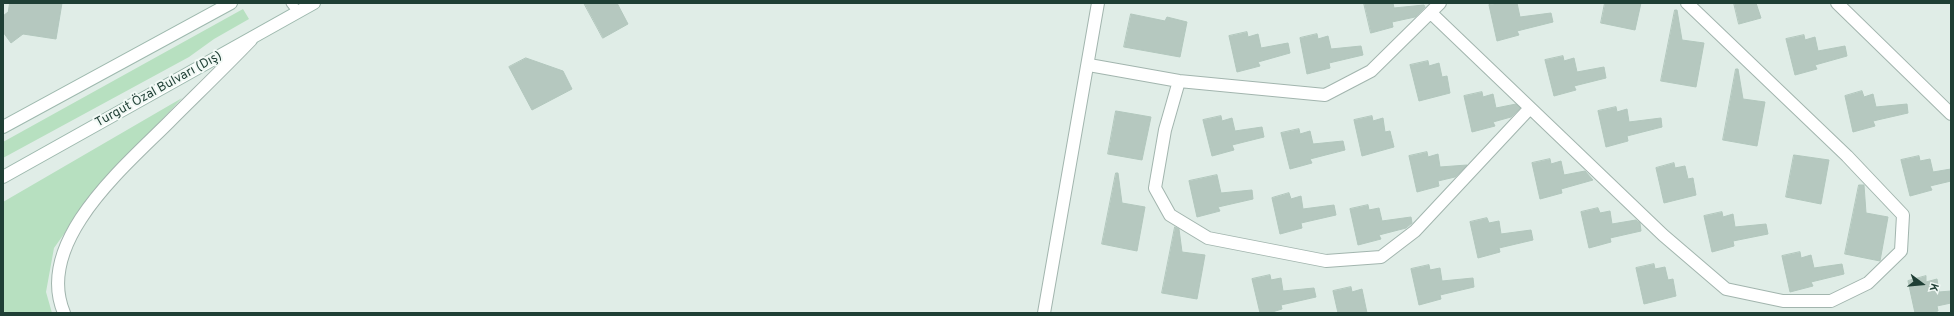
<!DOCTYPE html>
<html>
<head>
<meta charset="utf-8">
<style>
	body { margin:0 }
	#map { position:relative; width:1954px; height:316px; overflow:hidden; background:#e0ede7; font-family:Overpass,sans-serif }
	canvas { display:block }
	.frame { position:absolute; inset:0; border:4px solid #1f3f35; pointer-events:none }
	.north { position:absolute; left:1902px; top:264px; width:40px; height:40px; -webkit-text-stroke:3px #f1f9f5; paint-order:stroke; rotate:106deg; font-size:11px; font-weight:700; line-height:16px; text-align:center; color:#1f3f35 }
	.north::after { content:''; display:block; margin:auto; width:14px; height:18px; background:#1f3f35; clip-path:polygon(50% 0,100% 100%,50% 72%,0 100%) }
</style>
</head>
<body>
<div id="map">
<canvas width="1954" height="316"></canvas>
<div class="frame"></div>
<div class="north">K</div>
</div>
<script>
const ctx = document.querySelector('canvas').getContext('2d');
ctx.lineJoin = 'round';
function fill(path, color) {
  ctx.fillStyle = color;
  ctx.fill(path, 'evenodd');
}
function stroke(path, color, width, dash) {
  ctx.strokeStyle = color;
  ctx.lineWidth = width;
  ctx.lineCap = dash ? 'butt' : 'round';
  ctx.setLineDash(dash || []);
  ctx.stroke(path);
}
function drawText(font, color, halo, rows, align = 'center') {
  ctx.font = font + ' Overpass,sans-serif';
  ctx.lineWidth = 4;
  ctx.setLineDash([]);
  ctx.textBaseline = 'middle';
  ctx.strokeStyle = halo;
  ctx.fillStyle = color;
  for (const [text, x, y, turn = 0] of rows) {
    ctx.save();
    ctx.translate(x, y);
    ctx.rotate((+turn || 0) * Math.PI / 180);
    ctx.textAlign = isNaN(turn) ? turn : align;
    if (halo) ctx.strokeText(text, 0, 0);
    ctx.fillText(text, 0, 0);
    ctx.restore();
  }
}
const green = new Path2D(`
	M243 9 249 19 214 39 189 57 3 158V142Z
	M182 98 91 196 54 248 46 292 52 313H3V202Z`);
const building = new Path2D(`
	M10 3H62L56 39 23 34 11 43 3 32V16L8 12Z
	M584 3H617L628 24 603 38Z
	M1364 3H1393L1394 8 1424 5 1425 7 1415 17 1392 22 1393 27 1371 33Z
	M1499 3H1517L1520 17 1551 13 1553 22 1517 31 1519 35 1497 41 1489 5Z
	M1605 3H1641L1635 30 1601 23Z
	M1734 3H1756L1761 18 1739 24Z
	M1675 10H1677L1682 40 1704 43 1696 87 1661 81Z
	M1131 14 1165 21 1167 17 1187 22 1180 57 1124 47Z
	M1247 32 1248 37 1258 34 1261 48 1288 43 1290 53 1258 62 1260 66 1237 72 1229 36Z
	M1317 34 1318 39 1328 36 1331 49 1361 46 1363 55 1329 63 1330 68 1307 74 1300 38Z
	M1804 35 1805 40 1815 37 1818 51 1845 46 1847 56 1815 65 1817 69 1795 75 1786 39Z
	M1563 56 1564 61 1574 58 1577 72 1604 67 1606 78 1574 86 1576 90 1554 96 1545 60Z
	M526 58 563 71 572 89 532 110 509 67Z
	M1428 61 1429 66 1439 63 1442 77 1447 76 1450 93 1419 101 1410 65Z
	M1736 69H1738L1743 99 1765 102 1757 146 1723 140Z
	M1862 91 1864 97 1873 94 1876 107 1907 104 1908 113 1873 121 1875 126 1853 132 1845 96Z
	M1482 92 1483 97 1493 94 1496 108 1516 104 1520 108 1511 117 1493 122 1495 126 1472 132 1464 96Z
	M1616 107 1617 112 1627 109 1629 122 1661 118 1662 127 1627 136 1628 141 1606 147 1598 111Z
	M1116 111 1151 117 1142 160 1108 154Z
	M1221 116 1222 121 1232 118 1235 131 1262 127 1264 137 1232 145 1234 150 1212 156 1203 120Z
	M1372 116 1373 121 1383 118 1385 132 1390 131 1394 147 1362 156 1354 120Z
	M1299 129 1300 134 1310 131 1313 144 1343 141 1345 150 1310 159 1312 163 1290 169 1281 133Z
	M1427 152 1428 157 1438 154 1440 167 1467 165 1455 177 1438 181 1439 186 1417 192 1409 156Z
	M1794 155 1829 160 1821 204 1786 197Z
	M1919 156 1920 161 1930 159 1933 172 1951 169V181L1930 186 1932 190 1910 196 1901 160Z
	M1550 159 1551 164 1561 161 1564 175 1585 171 1593 180 1561 189 1562 193 1540 199 1532 163Z
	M1674 163 1675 168 1685 166 1688 179 1693 178 1696 195 1664 203 1656 168Z
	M1116 173H1118L1122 203 1145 207 1137 251 1102 244Z
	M1217 175 1221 193 1252 190 1253 199 1218 207 1220 211 1197 217 1189 181Z
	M1859 185H1864L1866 213 1888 217 1880 261 1845 254Z
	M1289 193 1291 199 1301 196 1303 209 1334 205 1336 215 1301 223 1302 228 1280 234 1272 198Z
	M1368 205 1369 210 1379 208 1382 221 1411 217 1412 223 1406 228 1379 235 1381 239 1358 245 1350 209Z
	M1598 208 1600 213 1610 211 1612 224 1636 220 1640 223 1641 231 1610 238 1611 242 1589 248 1581 212Z
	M1722 212 1723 217 1733 214 1735 227 1766 224 1768 234 1733 241 1734 246 1712 252 1704 216Z
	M1487 218 1489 223 1499 221 1501 234 1531 230 1533 240 1499 248 1500 252 1478 258 1470 222Z
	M1175 227 1179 229 1182 252 1205 255 1197 299 1162 293Z
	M1800 252 1801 258 1811 255 1814 268 1842 264 1844 274 1811 282 1813 286 1790 292 1782 256Z
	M1654 264 1655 269 1665 267 1668 280 1673 279 1676 296 1644 304 1636 268Z
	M1429 265 1430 270 1440 268 1442 281 1473 278 1474 287 1440 295 1441 299 1419 305 1411 269Z
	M1270 275 1271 280 1281 278 1283 291 1314 288 1316 297 1281 305 1282 309 1269 313H1260L1252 279Z
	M1926 276V282L1937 279 1939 292 1951 291V303L1937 306 1938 311 1929 313H1915L1908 281Z
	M1351 287 1352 292 1362 289 1367 313H1338L1333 291Z`);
const service = new Path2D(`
	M291 3 298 12`);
const minor = new Path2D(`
	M1837 3 1951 114
	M1431 13 1663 235 1726 289 1783 301H1831L1868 283 1901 251 1903 215 1847 156 1687 3
	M1089 65 1179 81 1325 95 1371 71 1440 3
	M1179 81 1165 130 1155 188 1170 215 1208 238 1326 261 1381 257 1415 231 1530 108
	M1044 313 1098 3`);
const tertiary = new Path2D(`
	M64 313C34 242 124 167 169 122 196 95 224 68 251 40`);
const secondary = new Path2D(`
	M3 127 231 3
	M3 177 314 3`);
const streetNames = [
	["Turgut Özal Bulvarı (Dış)",159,90,-29]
];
fill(green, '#b7e0c0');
fill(building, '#b5c8bf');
stroke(building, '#b2c7bd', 1);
stroke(service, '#a2b5ae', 11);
stroke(minor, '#a2b5ae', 14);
stroke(tertiary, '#a2b5ae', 14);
stroke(secondary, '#9eb9ae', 14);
stroke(service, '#fff', 9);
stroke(minor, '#fff', 12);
stroke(tertiary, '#fff', 12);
stroke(secondary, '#fff', 12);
drawText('13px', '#1f3f35', '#f1f9f5', streetNames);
</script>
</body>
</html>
